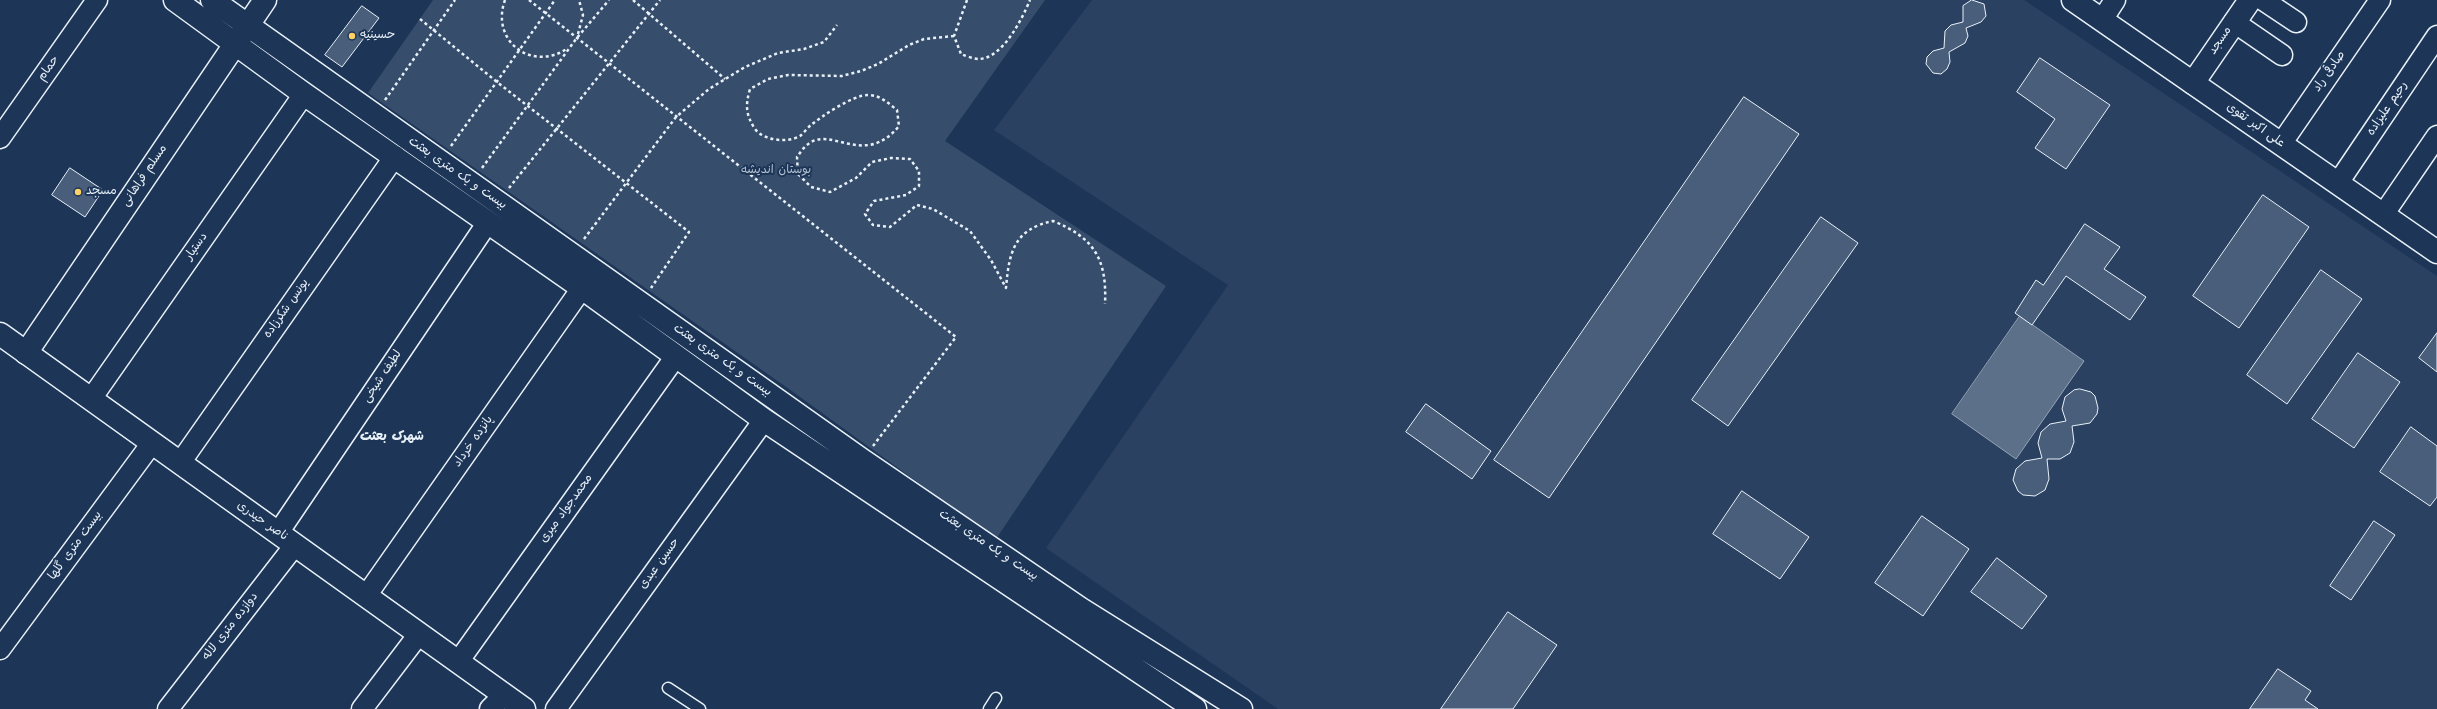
<!DOCTYPE html>
<html>
<head>
<meta charset="utf-8">
<style>
	body { margin:0 }
	canvas { display:block; background:#1d3557 }
</style>
</head>
<body>
<canvas width="2437" height="709"></canvas>
<script>
const ctx = document.querySelector('canvas').getContext('2d');
ctx.lineJoin = 'round';
function fill(path, color) {
  ctx.fillStyle = color;
  ctx.fill(path, 'evenodd');
}
function stroke(path, color, width, dash) {
  ctx.strokeStyle = color;
  ctx.lineWidth = width;
  ctx.lineCap = dash ? 'butt' : 'round';
  ctx.setLineDash(dash || []);
  ctx.stroke(path);
}
function drawText(font, color, halo, rows, align = 'center') {
  ctx.font = font + ' Kalam,"Playpen Sans Arabic",sans-serif';
  ctx.lineWidth = 4;
  ctx.setLineDash([]);
  ctx.textBaseline = 'middle';
  ctx.strokeStyle = halo;
  ctx.fillStyle = color;
  for (const [text, x, y, turn = 0] of rows) {
    ctx.save();
    ctx.translate(x, y);
    ctx.rotate((+turn || 0) * Math.PI / 180);
    ctx.textAlign = isNaN(turn) ? turn : align;
    if (halo) ctx.strokeText(text, 0, 0);
    ctx.fillText(text, 0, 0);
    ctx.restore();
  }
}
const built = new Path2D(`
	M1092 0H2024L2437 276V709H1278L1046 548 1228 285 994 130Z`);
const green = new Path2D(`
	M433 0H1045L945 141 1166 286 996 539 789 389 368 93Z`);
const water = new Path2D(`
	M2020 316 2084 361 2016 459 1952 414Z`);
const building = new Path2D(`
	M1972 0 1984 4 1986 16 1981 22 1966 28 1968 36 1965 43 1949 52 1950 62 1947 69 1941 74 1933 73 1926 64 1927 57 1933 51 1944 48 1945 31 1951 25 1963 22V6Z
	M362 6 379 18 342 67 325 55Z
	M2040 58 2110 105 2066 169 2035 148 2055 119 2017 92Z
	M1744 97 1799 134 1549 498 1494 460Z
	M70 168 103 190 85 217 52 195Z
	M2263 195 2309 227 2239 328 2193 296Z
	M1821 217 1858 243 1728 426 1692 400Z
	M2085 224 2120 247 2104 269 2146 297 2130 320 2066 276 2032 325 2015 313 2036 280 2043 285Z
	M2321 270 2362 299 2287 404 2247 375Z
	M2437 333V372L2419 358Z
	M2358 353 2400 382 2354 448 2312 419Z
	M2080 389 2091 392 2095 396 2098 408 2097 414 2090 423 2072 426 2074 442 2070 453 2060 459H2047L2049 479 2045 490 2035 496 2023 495 2018 491 2013 480 2016 469 2025 461 2042 458 2038 443 2041 432 2050 424 2066 421 2062 409 2065 397 2074 390Z
	M1426 404 1491 451 1472 479 1406 432Z
	M2411 427 2437 446V497L2430 506 2380 472Z
	M1742 491 1809 537 1780 579 1713 534Z
	M1922 516 1969 549 1923 616 1875 583Z
	M2374 521 2395 535 2351 600 2330 586Z
	M1997 558 2047 596 2022 629 1971 592Z
	M1508 612 1557 645 1513 709H1441Z
	M2278 669 2311 691 2305 700 2318 709H2250Z`);
const path = new Path2D(`
	M505 0C490 41 532 73 568 48
	M529 0 956 337 873 446
	M633 0 725 79
	M967 0 954 36 961 54C966 56 974 59 979 59 1003 58 1022 19 1030 0
	M420 19 497 82 689 232 651 288
	M578 34 583 15 579 0
	M954 36 924 39 909 45 878 64 861 71 842 76 788 75 768 79 750 89C745 106 746 115 755 129 764 141 788 143 800 136 804 133 807 128 811 125 822 116 853 95 868 95 880 95 888 103 897 110L899 126C864 169 830 124 807 145 803 148 800 153 797 157L798 174 811 187 830 192 856 178 872 162 891 158 910 159 919 171V186L906 195 874 201 865 214 873 225 890 227 917 205 933 209 970 231 991 260 1006 288C1009 252 1014 229 1053 221 1095 238 1107 260 1105 304
	M385 100 455 0
	M451 146 555 0
	M482 168 576 39 609 0
	M509 188 660 0
	M584 239 676 117 709 89 745 67 778 53 804 49 824 42 837 25`);
const service = new Path2D(`
	M668 688 700 709
	M989 709 996 698`);
const minor = new Path2D(`
	M2263 0 2296 22
	M2102 20 2115 0
	M2234 22 2282 55
	M0 138 97 0
	M2281 144 2380 0
	M2338 183 2437 36
	M2383 215 2437 136
	M91 399 304 94
	M180 463 395 156
	M278 533 488 222
	M366 596 582 288
	M0 649 152 443
	M458 662 676 356
	M168 709 295 545
	M362 709 419 634
	M490 709 504 695
	M556 709 764 420`);
const tertiary = new Path2D(`
	M175 0 304 94 582 288 764 420 1195 709
	M212 0 862 460 1081 609 1241 709
	M2193 83 2250 0
	M0 334 524 709`);
const secondary = new Path2D(`
	M2073 0 2437 252
	M26 353 265 0`);
const markers = [
	[352,36,4,"#ffd166"],
	[78,192,4,"#ffd166"]
];
const poiNames = [
	["حسینیه",360,36],
	["مسجد",86,192]
];
const streetNames = [
	["مسجد",2221,41,-56],
	["حمام",49,69,-55],
	["صادقی راد",2330,72,-55],
	["رحیم علیزاده",2388,109,-56],
	["علی اکبر تقوی",2255,126,35],
	["بیست و یک متری بعثت",457,174,35],
	["مسلم فراهانی",145,176,-56],
	["دستیار",197,247,-55],
	["یونس شکرزاده",287,309,-55],
	["بیست و یک متری بعثت",722,361,35],
	["لطیف شیخی",383,377,-56],
	["پانزده خرداد",474,442,-55],
	["محمدجواد میری",567,509,-54],
	["ناصر حیدری",262,522,35],
	["بیست متری گلها",76,546,-54],
	["بیست و یک متری بعثت",988,546,34],
	["حسین عبدی",660,564,-54],
	["دوازده متری لاله",231,627,-52]
];
const parkNames = [
	["بوستان اندیشه",776,171]
];
const neighbourhoodNames = [
	["شهرک بعثت",392,438]
];
fill(built, '#2a4162');
fill(green, '#374d6c');
fill(water, '#5d7089');
stroke(water, '#95a4b5', 1);
fill(building, '#495e7a');
stroke(building, '#e8f1f8', 1);
stroke(service, '#e8f1f8', 13);
stroke(minor, '#e8f1f8', 23);
stroke(tertiary, '#e8f1f8', 25);
stroke(secondary, '#e8f1f8', 25);
stroke(path, '#e8f1f8', 2.5, [3, 3]);
stroke(service, '#1d3557', 10);
stroke(minor, '#1d3557', 20);
stroke(tertiary, '#1d3557', 22);
stroke(secondary, '#1d3557', 22);
for (const [x, y, r, color] of markers) {
  const dot = new Path2D();
  dot.arc(x, y, r, 0, 2 * Math.PI);
  ctx.fillStyle = color;
  ctx.fill(dot);
  stroke(dot, '#1d3557', 1.5);
}
drawText('12px', '#e8f1f8', '#1d3557', poiNames, 'left');
drawText('12px', '#e8f1f8', '#1d3557', streetNames);
drawText('12px', '#b3c0ce', '#1d3557', parkNames);
drawText('bold 13px', '#e8f1f8', '#1d3557', neighbourhoodNames);
</script>
</body>
</html>
